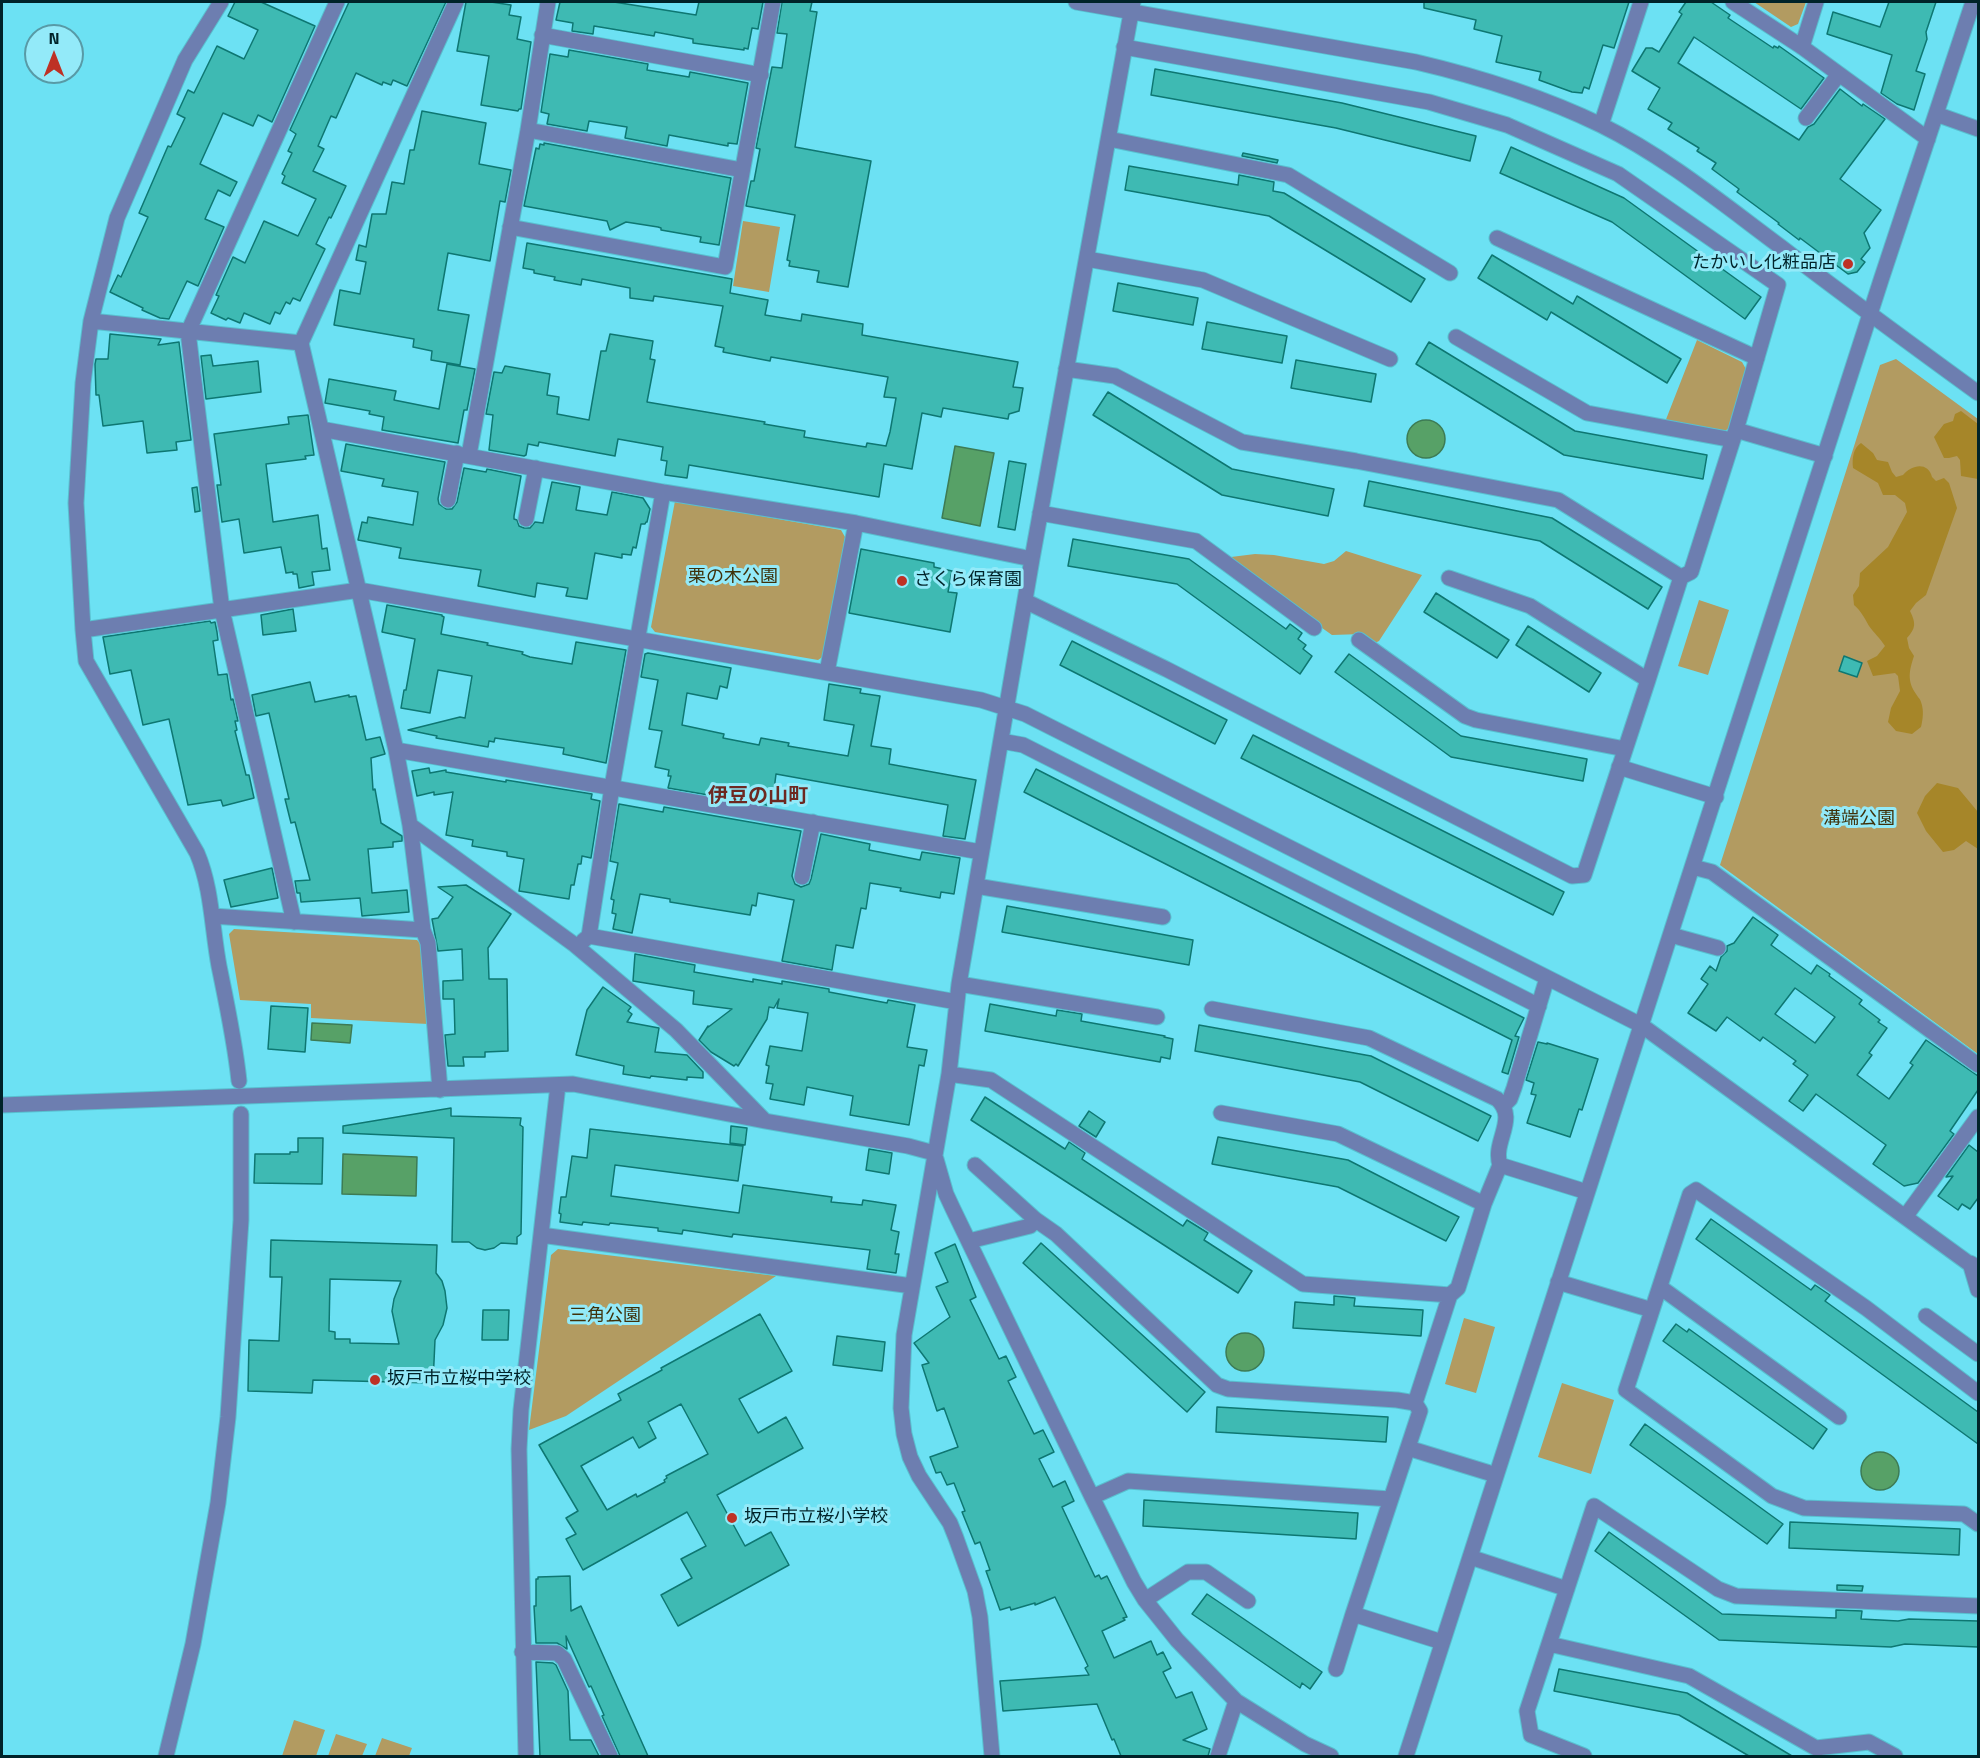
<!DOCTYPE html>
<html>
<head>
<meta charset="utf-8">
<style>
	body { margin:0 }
	#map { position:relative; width:1980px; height:1758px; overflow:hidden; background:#6ce1f3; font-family:"Titillium Web",sans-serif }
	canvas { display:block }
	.frame { position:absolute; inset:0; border:3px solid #002329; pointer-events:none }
	.north { position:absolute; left:24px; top:24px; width:60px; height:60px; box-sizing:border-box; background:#93eaf9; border:2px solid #589aa6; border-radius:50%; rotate:0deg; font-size:16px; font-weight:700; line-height:24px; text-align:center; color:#002329 }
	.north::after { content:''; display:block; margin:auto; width:21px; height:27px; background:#be3125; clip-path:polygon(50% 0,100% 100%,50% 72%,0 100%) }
</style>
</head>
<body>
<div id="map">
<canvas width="1980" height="1758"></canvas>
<div class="frame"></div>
<div class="north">N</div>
</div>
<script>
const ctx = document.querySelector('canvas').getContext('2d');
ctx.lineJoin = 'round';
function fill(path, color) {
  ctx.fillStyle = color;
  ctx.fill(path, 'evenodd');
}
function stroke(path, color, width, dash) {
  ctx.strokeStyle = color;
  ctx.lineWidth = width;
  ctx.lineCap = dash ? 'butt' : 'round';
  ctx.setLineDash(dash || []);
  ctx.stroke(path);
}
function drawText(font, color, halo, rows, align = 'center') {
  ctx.font = font + ' "Titillium Web","Noto Sans JP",sans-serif';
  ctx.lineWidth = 6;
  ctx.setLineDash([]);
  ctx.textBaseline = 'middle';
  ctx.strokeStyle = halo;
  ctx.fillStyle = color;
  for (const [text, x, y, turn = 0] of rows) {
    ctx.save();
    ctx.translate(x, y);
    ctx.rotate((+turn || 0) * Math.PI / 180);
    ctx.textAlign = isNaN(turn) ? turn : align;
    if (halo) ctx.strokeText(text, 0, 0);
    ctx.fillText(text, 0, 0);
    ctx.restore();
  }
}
const green = new Path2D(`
	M1754 2H1806L1798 24 1791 27Z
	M743 221 780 227 769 292 733 286Z
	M1697 340 1742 362 1747 371 1729 428 1722 433 1665 422Z
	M1896 359 1978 419V1054L1720 865 1880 365Z
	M675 501 841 530 845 537 824 656 818 660 655 632 651 627Z
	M1346 551 1422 575 1379 641 1375 643 1362 634 1332 635 1223 558 1255 554 1274 555 1324 564 1334 561Z
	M1699 600 1729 610 1708 675 1678 666Z
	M234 929 417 940 421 944 428 1024 311 1018V1004L240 1000 229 934Z
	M558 1249 776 1276 566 1416 529 1430 551 1255Z
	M1464 1318 1495 1327 1476 1393 1445 1384Z
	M1562 1383 1614 1400 1591 1474 1538 1457Z
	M294 1720 325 1730 316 1756H282Z
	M336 1734 367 1744 362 1756H328Z
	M382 1738 412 1748 409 1756H375Z`);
const forest = new Path2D(`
	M1961 411 1978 424V479L1961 476 1960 460 1957 456 1949 458H1944L1934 437 1944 424 1953 421 1955 414Z
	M1861 443 1873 453 1877 460 1888 462 1892 472 1896 477 1903 475C1911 465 1928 461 1932 477L1936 481 1944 478 1949 483 1957 508 1926 595 1916 603 1910 611C1916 623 1916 628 1907 638L1909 648 1914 656C1909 671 1907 681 1916 694 1917 696 1921 700 1921 702 1924 710 1923 719 1921 727L1912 734 1896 731 1888 722 1891 708 1900 691 1898 676 1895 673 1873 676 1867 661 1877 656 1885 646C1880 638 1874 633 1869 626 1864 617 1861 611 1854 605L1853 595 1859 586 1860 573 1888 547 1907 512 1905 503 1895 495H1883L1878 483 1853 468C1852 459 1853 448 1861 443Z
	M1937 783 1958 788 1978 812V849L1966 841 1954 850 1943 852 1926 831 1917 813 1925 796Z`);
const water = new Path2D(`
	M1407 439a19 19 0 1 1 38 0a19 19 0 1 1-38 0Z
	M955 446 994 453 980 526 942 518Z
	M312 1023 352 1025 350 1043 311 1040Z
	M343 1154 417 1157 416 1196 342 1194Z
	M1226 1352a19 19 0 1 1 38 0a19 19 0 1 1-38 0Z
	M1861 1471a19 19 0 1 1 38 0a19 19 0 1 1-38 0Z`);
const building = new Path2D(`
	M235 2H261L315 26 272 122 258 115 253 126 223 113 200 164 237 182 230 196 218 190 205 219 224 227 198 286 187 281 169 319 160 318 142 310 143 308 110 292 118 275 121 277 148 217 139 213 168 146 171 147 185 118 177 114 188 90 194 93 217 46 244 59 258 30 228 16Z
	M349 2H446L407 86 393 80 391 85 383 82 382 85 356 73 336 118 331 116 318 146 324 149 313 171 346 186 331 218 329 217 316 244 325 249 300 301 293 298 290 304 286 302 280 314 275 312 270 324 244 313 240 323 228 318 226 320 211 313 219 296 216 295 233 257 245 263 264 221 298 236 316 199 282 183 285 176 282 174 292 153 288 151 296 134 290 130Z
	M466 2H491L511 5 509 15 521 17 517 39 531 42 521 109H519L518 111 481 105 489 56 457 51Z
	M560 2H614L696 15 699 2H763L758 29 752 28 748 49 744 48V50L693 43V39L655 32 654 36 594 26 593 34 572 31 573 23 556 20Z
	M782 2H812L810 11 817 12 795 147 871 161 848 287 817 282 819 271 789 266 790 261 787 260 795 215 746 206 751 181H754L760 149 756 148 772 67 782 68 787 34 777 33Z
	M1424 2H1629L1614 48 1603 45 1589 89 1584 87 1582 93 1572 92 1539 80 1541 72 1496 62 1502 36 1474 29 1476 20 1424 8Z
	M1686 2H1711L1730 15 1728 18 1773 48 1774 46 1778 48 1779 46 1824 78 1801 109 1694 37 1678 63 1799 140 1808 127 1814 124 1840 89 1862 106 1863 104 1885 119 1840 179 1881 210 1864 233 1870 248 1861 259 1865 262 1857 272 1848 274 1800 238 1799 240 1778 224 1779 223 1737 192 1739 189 1712 169 1716 163 1697 151 1699 148 1668 129 1672 123 1648 109 1660 88 1632 71 1646 48H1652L1659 52 1682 14 1679 12Z
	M1889 2H1936L1926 32 1927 39 1916 71 1925 74 1914 110 1897 104 1881 93 1892 55 1827 34 1833 12 1880 27Z
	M569 50 648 64 647 70 689 77 690 72 748 83 737 144 728 143V146L669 135 667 146 625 138 627 127 589 121 587 131 547 124 549 114 541 112 550 54 568 57Z
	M1155 69 1342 103 1476 136 1470 161 1336 128 1151 95Z
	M422 111 486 123 479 164 511 170 505 202 500 201 490 261 448 253 438 310 469 315 460 365 431 360 432 351 413 347 414 339 334 325 340 290 360 294 366 262 356 260 359 245 366 247 372 214H386L392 182 404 184 410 150H414Z
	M544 143 731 178 719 245 700 242 701 237 661 230V228L658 227 626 222 610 230 607 221 524 206 536 148 539 149 540 144 544 145Z
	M1511 147 1624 198 1761 297 1745 319 1612 222 1500 173Z
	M1243 153 1278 160 1277 163 1242 156Z
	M1129 166 1238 185 1239 175 1274 182 1273 191 1284 193 1425 279 1411 302 1269 216 1125 190Z
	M527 243 732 279 730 293 768 300 765 315 801 321 802 314 863 324 862 335 1018 362 1013 387 1023 388 1019 411 1009 414 1008 419 943 408 941 417 922 413 912 469 884 464 879 497 689 465 687 478 665 475 667 461 661 460 663 447 618 439 615 456 539 442 538 446 528 444 526 455 524 456 489 450 493 415 486 414 494 372 502 373 505 366 550 374 547 395 559 397 557 414 589 420 601 351H606L610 334 653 341 650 359 655 360 647 402 765 422 764 424 805 431 804 437 866 447 867 443 886 446 890 432 896 398 884 397 888 377 771 357 770 361 723 352 724 348 715 346 723 306 654 296 653 301 630 298V288L582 279 581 285 554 280 555 277 534 273V270L523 268Z
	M1492 255 1573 304 1577 296 1681 359 1667 383 1551 312 1547 320 1478 278Z
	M1118 283 1198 298 1193 325 1113 311Z
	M1207 322 1287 336 1282 363 1202 349Z
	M110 334 161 339 158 345 179 342 191 440 176 442 177 450 147 453 143 421 103 426 99 395H96L95 364 96 359H108Z
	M1429 342 1575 431 1707 455 1703 479 1564 455 1416 364Z
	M211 355 213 366 258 361 261 392 206 399 201 356Z
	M1296 360 1376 374 1371 402 1291 388Z
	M447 364 475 369 467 410H464L458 443 382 430 384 417 369 414 370 411 325 403 329 379 396 391 394 400 439 409Z
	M1108 392 1232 469 1334 489 1328 516 1222 495 1093 415Z
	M308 415 314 455 305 456 306 459 266 464 273 522 318 515 322 549 327 548 330 570 312 572 314 585 299 588 297 574H293V572L286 573 281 547 244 553 239 519 222 522 217 485H221L214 434 289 424 288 417Z
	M346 444 445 462 438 499 439 504 446 509H452L457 502 464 468 486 472 487 469 521 476 514 516V519L517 520 519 526 524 528H530L535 522 543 523 552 482 580 487 576 510 607 515 612 492 643 498 650 509 647 522H646L645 524H641L636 548 633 547 631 555 622 554V558L595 553 587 599 566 596 568 588 537 583 535 597 478 586 481 570 399 558 401 548 358 540 362 522 367 523 368 517 413 525 418 492 382 486 384 479 341 471Z
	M1009 461 1026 464 1015 530 998 527Z
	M1369 481 1552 518 1662 587 1648 609 1540 541 1364 506Z
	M197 487 200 511 195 512 192 488Z
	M1073 539 1189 559 1286 629 1290 624 1302 633 1298 639 1306 645 1303 649 1312 656 1300 674 1177 584 1068 566Z
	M861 549 934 563V567L952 571 948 592 957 593 950 632 849 613Z
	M1436 593 1509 640 1497 658 1424 612Z
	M387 605 442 615V616L444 617 441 634 488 643 487 645 523 652 522 654 530 657 572 664 576 642 626 650 606 763 563 754 564 748 495 738 494 742 489 741 488 747 436 738 437 736 408 730 460 717 465 718 472 676 438 670 430 713 401 708 404 690H406L415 639 382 632Z
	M293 609 296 631 263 635 261 615Z
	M210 621 211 623 215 622 217 632 218 640 213 641 218 675 227 674 231 700 233 699 238 721H235L237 730 235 731 246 775H249L254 798 223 806 221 800 188 805 169 719 143 725 131 670 110 674 103 637Z
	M1528 626 1601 673 1589 692 1516 645Z
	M1072 641 1227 720 1215 744 1060 665Z
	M648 653 731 668 727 688 720 686 717 699 687 693 682 725 724 734 723 738 759 745 761 738 789 743 788 746 848 756 854 725 824 720 829 684 861 689 860 693 880 696 871 746 891 749 889 764 976 780 965 839 943 836 948 805 776 774 772 806 668 788 671 776H668L669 770 655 767 662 731 649 729 658 680 641 677 645 654Z
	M1349 654 1461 736 1587 759 1583 781 1451 757 1335 672Z
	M1844 656 1862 663 1857 677 1839 671Z
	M310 682 315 702 349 695V697L356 696 366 740 380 737 385 754 371 758 373 790 375 789 381 823 402 836V841L393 842V847L368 849 372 893 407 890 409 912 362 916 360 898 301 902 300 893H297L295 881 310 880 295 822 291 823 285 799H289L269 713 256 716 252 695Z
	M1253 735 1564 892 1553 915 1241 758Z
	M429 768 430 773 446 770V772L506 782V780L592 794 591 799 600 801 591 858 582 856 581 864H578L574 885H571L569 899 519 891 524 859 507 856V852L472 846 473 840 446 835 453 792 434 795V792L417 796 412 771Z
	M1036 769 1524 1018 1515 1036 1519 1037 1508 1074 1502 1072 1512 1040 1024 792Z
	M619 804 663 812 664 807 801 831 792 876 795 884 801 887 809 884 811 879 821 834 870 844 869 850 920 860 922 852 960 858 954 894 941 892 940 898 900 891 901 888 870 883 866 909 861 908 853 948 836 945 832 970 782 961 794 900 758 893 756 906 752 905 750 915 670 902V899L640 894 632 933 613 929 616 914 612 913 614 900 611 899 618 863 610 861Z
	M272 868 278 898 231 907 224 880Z
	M466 885 511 914 488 948 489 979H507L508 1051 485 1052V1057H463L464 1066H448L445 1035 455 1034 454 999H443V981L463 980 462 949 438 951 432 919 438 918 453 897 438 887Z
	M1007 906 1193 940 1189 965 1002 932Z
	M1753 917 1778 935 1771 945 1811 974 1817 965 1830 974 1829 976 1862 1000 1859 1004 1880 1020 1878 1022 1887 1028 1869 1053 1872 1055 1857 1075 1889 1099 1913 1065 1910 1063 1926 1040 1978 1076V1090L1950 1131 1954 1134 1918 1183 1904 1186 1873 1164 1886 1145 1816 1094 1803 1111 1789 1101 1808 1075 1793 1064 1796 1061 1763 1037 1760 1041 1727 1017 1716 1031 1688 1013 1708 984 1701 979 1710 966 1716 971 1721 957 1727 951V946L1734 943ZM1795 988 1835 1017 1815 1043 1775 1014Z
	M635 954 695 965 694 972 753 982V979L782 984V981L829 989V992L887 1003 888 1000 915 1005 907 1047 927 1050 924 1066 919 1065 909 1125 850 1115 853 1096 807 1087 804 1105 770 1099 773 1084 766 1083 769 1066 766 1065 770 1046 802 1051 808 1013 777 1008 779 999 774 1008 769 1007 767 1019 738 1066 736 1064 734 1066 711 1052 699 1040 708 1026 707 1028 732 1009 693 1004 694 991 633 981Z
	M603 987 631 1007 628 1011 632 1014 627 1022 659 1028 655 1052 687 1055 703 1072V1078L687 1077V1080L651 1076 650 1078 623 1074 624 1066 576 1055 587 1010Z
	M990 1004 1056 1016 1057 1010 1082 1014 1081 1021 1165 1036 1164 1037 1173 1039 1170 1059 1161 1057 1160 1062 985 1031Z
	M271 1006 308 1008 305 1052 268 1049Z
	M1199 1025 1371 1056 1491 1116 1478 1141 1360 1082 1195 1051Z
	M1538 1042 1547 1044V1043L1598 1059 1582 1110 1579 1109 1570 1137 1527 1123 1536 1095 1531 1094 1534 1083 1526 1080Z
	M985 1097 1065 1149 1069 1142 1085 1153 1082 1159 1183 1226 1187 1220 1208 1233 1204 1240 1252 1271 1238 1293 971 1120Z
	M451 1108V1116L521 1118 520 1125 523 1127 521 1234 517 1237V1244L501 1243 494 1248 485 1250 477 1248 469 1242H452L454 1138 343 1133V1126Z
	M1089 1111 1105 1122 1096 1137 1079 1126Z
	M731 1126 747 1128 745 1145 730 1143Z
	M590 1129 743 1146 738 1181 615 1165 611 1196 739 1213 743 1185 832 1197 831 1202 862 1205 863 1200 896 1205 891 1230 899 1232 895 1254H899L896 1273 867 1269 870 1250 733 1234 732 1237 683 1230 682 1234 658 1231V1228L610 1223 609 1225 583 1222 582 1225 560 1222 561 1214 559 1213 561 1197H566L572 1156 587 1158Z
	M1218 1137 1348 1160 1459 1217 1446 1241 1338 1187 1212 1164Z
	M298 1138H323L322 1184 254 1183 255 1154H290V1152H298Z
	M1969 1145 1978 1152V1198L1970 1209 1962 1204 1958 1210 1938 1196 1953 1176 1946 1177Z
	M869 1149 892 1153 889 1174 866 1170Z
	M1711 1219 1811 1290 1815 1285 1830 1295 1825 1301 1978 1412V1444L1696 1239Z
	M271 1240 437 1245 436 1273 442 1281 445 1291 447 1308 443 1325 435 1340 433 1383 313 1380 312 1393 248 1391 249 1340 279 1341 282 1277H270ZM330 1279 401 1281 394 1299 392 1311 399 1344 350 1343V1339H335V1332L329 1331Z
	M1041 1243 1205 1392 1187 1412 1023 1263Z
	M955 1244 976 1297 970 1300 999 1359 1006 1356 1016 1377 1008 1381 1034 1434 1043 1430 1054 1452 1039 1459 1053 1487 1065 1481 1074 1501 1062 1507 1095 1577 1099 1575 1101 1579 1107 1576 1127 1617 1123 1618 1125 1620 1102 1631 1114 1658 1151 1641 1157 1655 1163 1652 1171 1668 1163 1672 1176 1698 1192 1692 1207 1729 1183 1740 1210 1749 1208 1756H1121L1114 1739 1112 1740 1097 1704 1003 1711 1000 1681 1089 1675 1085 1668 1088 1666 1055 1597 1035 1605V1603L1011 1610 1010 1607 1000 1610 986 1571 990 1570 980 1542 975 1544 962 1512 965 1511 954 1483 947 1485 941 1472 936 1473 930 1457 958 1447 944 1408 937 1411 922 1365 929 1363 914 1343 950 1317 936 1287 948 1282 935 1253Z
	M1334 1296 1355 1298 1354 1306 1423 1310 1421 1336 1293 1328 1295 1302 1334 1305Z
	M483 1310H509L508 1340H482Z
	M760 1314 792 1371 739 1399 758 1433 786 1417 803 1448 717 1495 745 1546 771 1532 789 1565 678 1626 661 1595 692 1578 681 1559 706 1546 687 1512 583 1570 566 1539 576 1534 566 1518 578 1511 539 1445 621 1400 618 1394 662 1370 661 1368ZM681 1404 708 1454 666 1476 667 1478 664 1480 665 1482 637 1497 636 1494 607 1510 581 1466 633 1437 639 1448 656 1438 648 1422Z
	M1676 1324 1687 1332 1689 1329 1827 1429 1813 1449 1663 1341Z
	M837 1336 885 1342 882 1371 833 1365Z
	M1217 1407 1388 1417 1386 1442 1216 1432Z
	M1645 1424 1783 1524 1767 1544 1630 1445Z
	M1144 1500 1358 1513 1356 1539 1143 1526Z
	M1790 1522 1960 1529 1959 1555 1789 1548Z
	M1609 1532 1722 1614 1836 1618V1610L1862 1611 1861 1619 1898 1621 1909 1619 1978 1621V1647L1905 1644 1891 1647 1719 1640 1595 1551Z
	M570 1576 571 1611 581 1606 648 1756H620L602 1716 604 1715 591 1686 589 1687 566 1636 567 1649 557 1643H536L534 1606H536V1579H538V1577Z
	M1837 1585 1863 1586 1862 1591 1837 1590Z
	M1207 1594 1322 1672 1310 1689 1302 1683 1300 1688 1192 1614Z
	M536 1662 553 1663 556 1665 568 1691 570 1740H591L599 1756H540Z
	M1559 1669 1687 1693 1792 1756H1749L1679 1715 1554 1691Z`);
const minor = new Path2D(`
	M221 2 185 60 117 218 91 321 83 383 76 503 83 630 86 661 197 853C212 888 212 929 219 966 227 1005 235 1042 239 1081
	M1076 2 1416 62C1480 77 1541 96 1601 125 1666 157 1723 204 1781 247 1846 297 1912 345 1978 393
	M1733 2 1802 47 1928 139
	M542 35 761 75
	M1124 47 1429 102 1507 125 1618 174 1778 285 1736 430
	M1802 47 1816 2
	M1936 114 1978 129
	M1806 118 1839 74
	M1601 125 1641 2
	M528 130 742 170
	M1109 139 1288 175 1450 273
	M510 227 725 267 773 2
	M1497 238 1757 358
	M1087 259 1203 280 1390 359
	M91 321 301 343
	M1456 337 1587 413 1733 440
	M1066 369 1115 376 1242 442 1356 461 1558 500 1681 577 1691 572 1736 430 1825 456
	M321 429 663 492 856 523 1032 559
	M469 455 528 130 548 2
	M448 500 457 453
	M1040 513 1196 541 1314 628
	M526 519 536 468
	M1025 601 1166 669 1572 876 1584 875 1648 680 1530 606 1449 578
	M83 630 359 590 981 700 1025 714 1641 1025 1978 1270
	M1359 640 1465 716 1476 720 1625 749
	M827 672 856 523
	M1648 680 1681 577
	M1001 741 1023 745 1539 1006
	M396 750 981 852
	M1619 767 1716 797
	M410 825 575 945 676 1030 765 1121
	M1693 867 1712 872 1978 1065
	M802 877 813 822
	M976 886 1163 917
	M212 916 423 930
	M294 922 222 610 188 332 337 2
	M1671 935 1718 948
	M589 936 612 787 663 492
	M583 941 589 936 957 1002
	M959 984 1157 1017
	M1212 1009 1369 1038 1497 1099C1519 1119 1492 1141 1500 1165
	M949 1074 991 1080 1303 1284 1450 1295 1458 1288 1484 1204 1500 1165 1587 1192
	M440 1090 428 943 423 930 410 825 396 750 301 343 456 2
	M2 1105 573 1084 765 1121 908 1146 934 1153
	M1504 1105 1510 1099 1514 1088 1547 978
	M1221 1113 1338 1134 1484 1204
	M936 1159 946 1194 953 1209 1092 1497 1134 1582 1145 1600 1177 1640 1236 1701 1305 1744 1331 1756
	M975 1165 1036 1220 1056 1234 1217 1385 1228 1389 1397 1400 1415 1403 1420 1411 1353 1614
	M1905 1217 1978 1117
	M541 1235 912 1286
	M969 1241 1030 1226 1036 1220
	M1972 1264 1970 1263 1978 1290
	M1558 1282 1652 1310
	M1660 1287 1839 1417
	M1926 1316 1978 1354
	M1978 1393 1866 1308 1696 1190 1690 1194 1626 1390 1772 1496 1804 1508 1964 1514 1978 1524
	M1415 1403 1450 1295
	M1408 1448 1496 1475
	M1092 1497 1128 1481 1390 1499
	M1470 1557 1567 1589
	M1145 1600 1188 1572H1206L1248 1601
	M1549 1644 1689 1676 1816 1748 1869 1742 1895 1756
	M522 1652 557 1653 564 1659 610 1756
	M1336 1669 1353 1614 1442 1642
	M166 1756 193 1644 218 1503 228 1417 241 1220V1114
	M526 1756 519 1449 521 1410 558 1085
	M992 1756 980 1617 975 1591 956 1538 950 1523 919 1476 910 1457 904 1434 901 1408 904 1335 949 1074 959 984 1032 559 1133 2
	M1218 1756 1236 1701
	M1406 1756 1881 280 1973 2
	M1584 1756 1531 1735 1527 1711 1594 1506 1718 1589 1736 1596 1978 1606`);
const markers = [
	[1848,264,6,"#be3125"],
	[902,581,6,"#be3125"],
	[375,1380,6,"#be3125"],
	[732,1518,6,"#be3125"]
];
const poiNames = [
	["たかいし化粧品店",1836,264,"right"],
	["さくら保育園",914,581],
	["坂戸市立桜中学校",387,1380],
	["坂戸市立桜小学校",744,1518]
];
const parkNames = [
	["栗の木公園",733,578],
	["溝端公園",1859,820],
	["三角公園",605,1317]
];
const neighbourhoodNames = [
	["伊豆の山町",758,797]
];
fill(green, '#b29b61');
fill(forest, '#a68629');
fill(water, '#57a167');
stroke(water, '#3d7b54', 1.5);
fill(building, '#3ebab3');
stroke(building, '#0e7772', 1.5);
stroke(minor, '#59bfcf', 17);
stroke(minor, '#6d7eb0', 15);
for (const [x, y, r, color] of markers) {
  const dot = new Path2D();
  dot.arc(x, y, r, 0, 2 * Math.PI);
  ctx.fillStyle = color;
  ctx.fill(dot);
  stroke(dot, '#93eaf9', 2);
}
drawText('18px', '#002329', '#93eaf9', poiNames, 'left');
drawText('18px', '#3f310a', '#93eaf9', parkNames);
drawText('bold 20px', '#6d2820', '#93eaf9', neighbourhoodNames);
</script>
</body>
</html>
